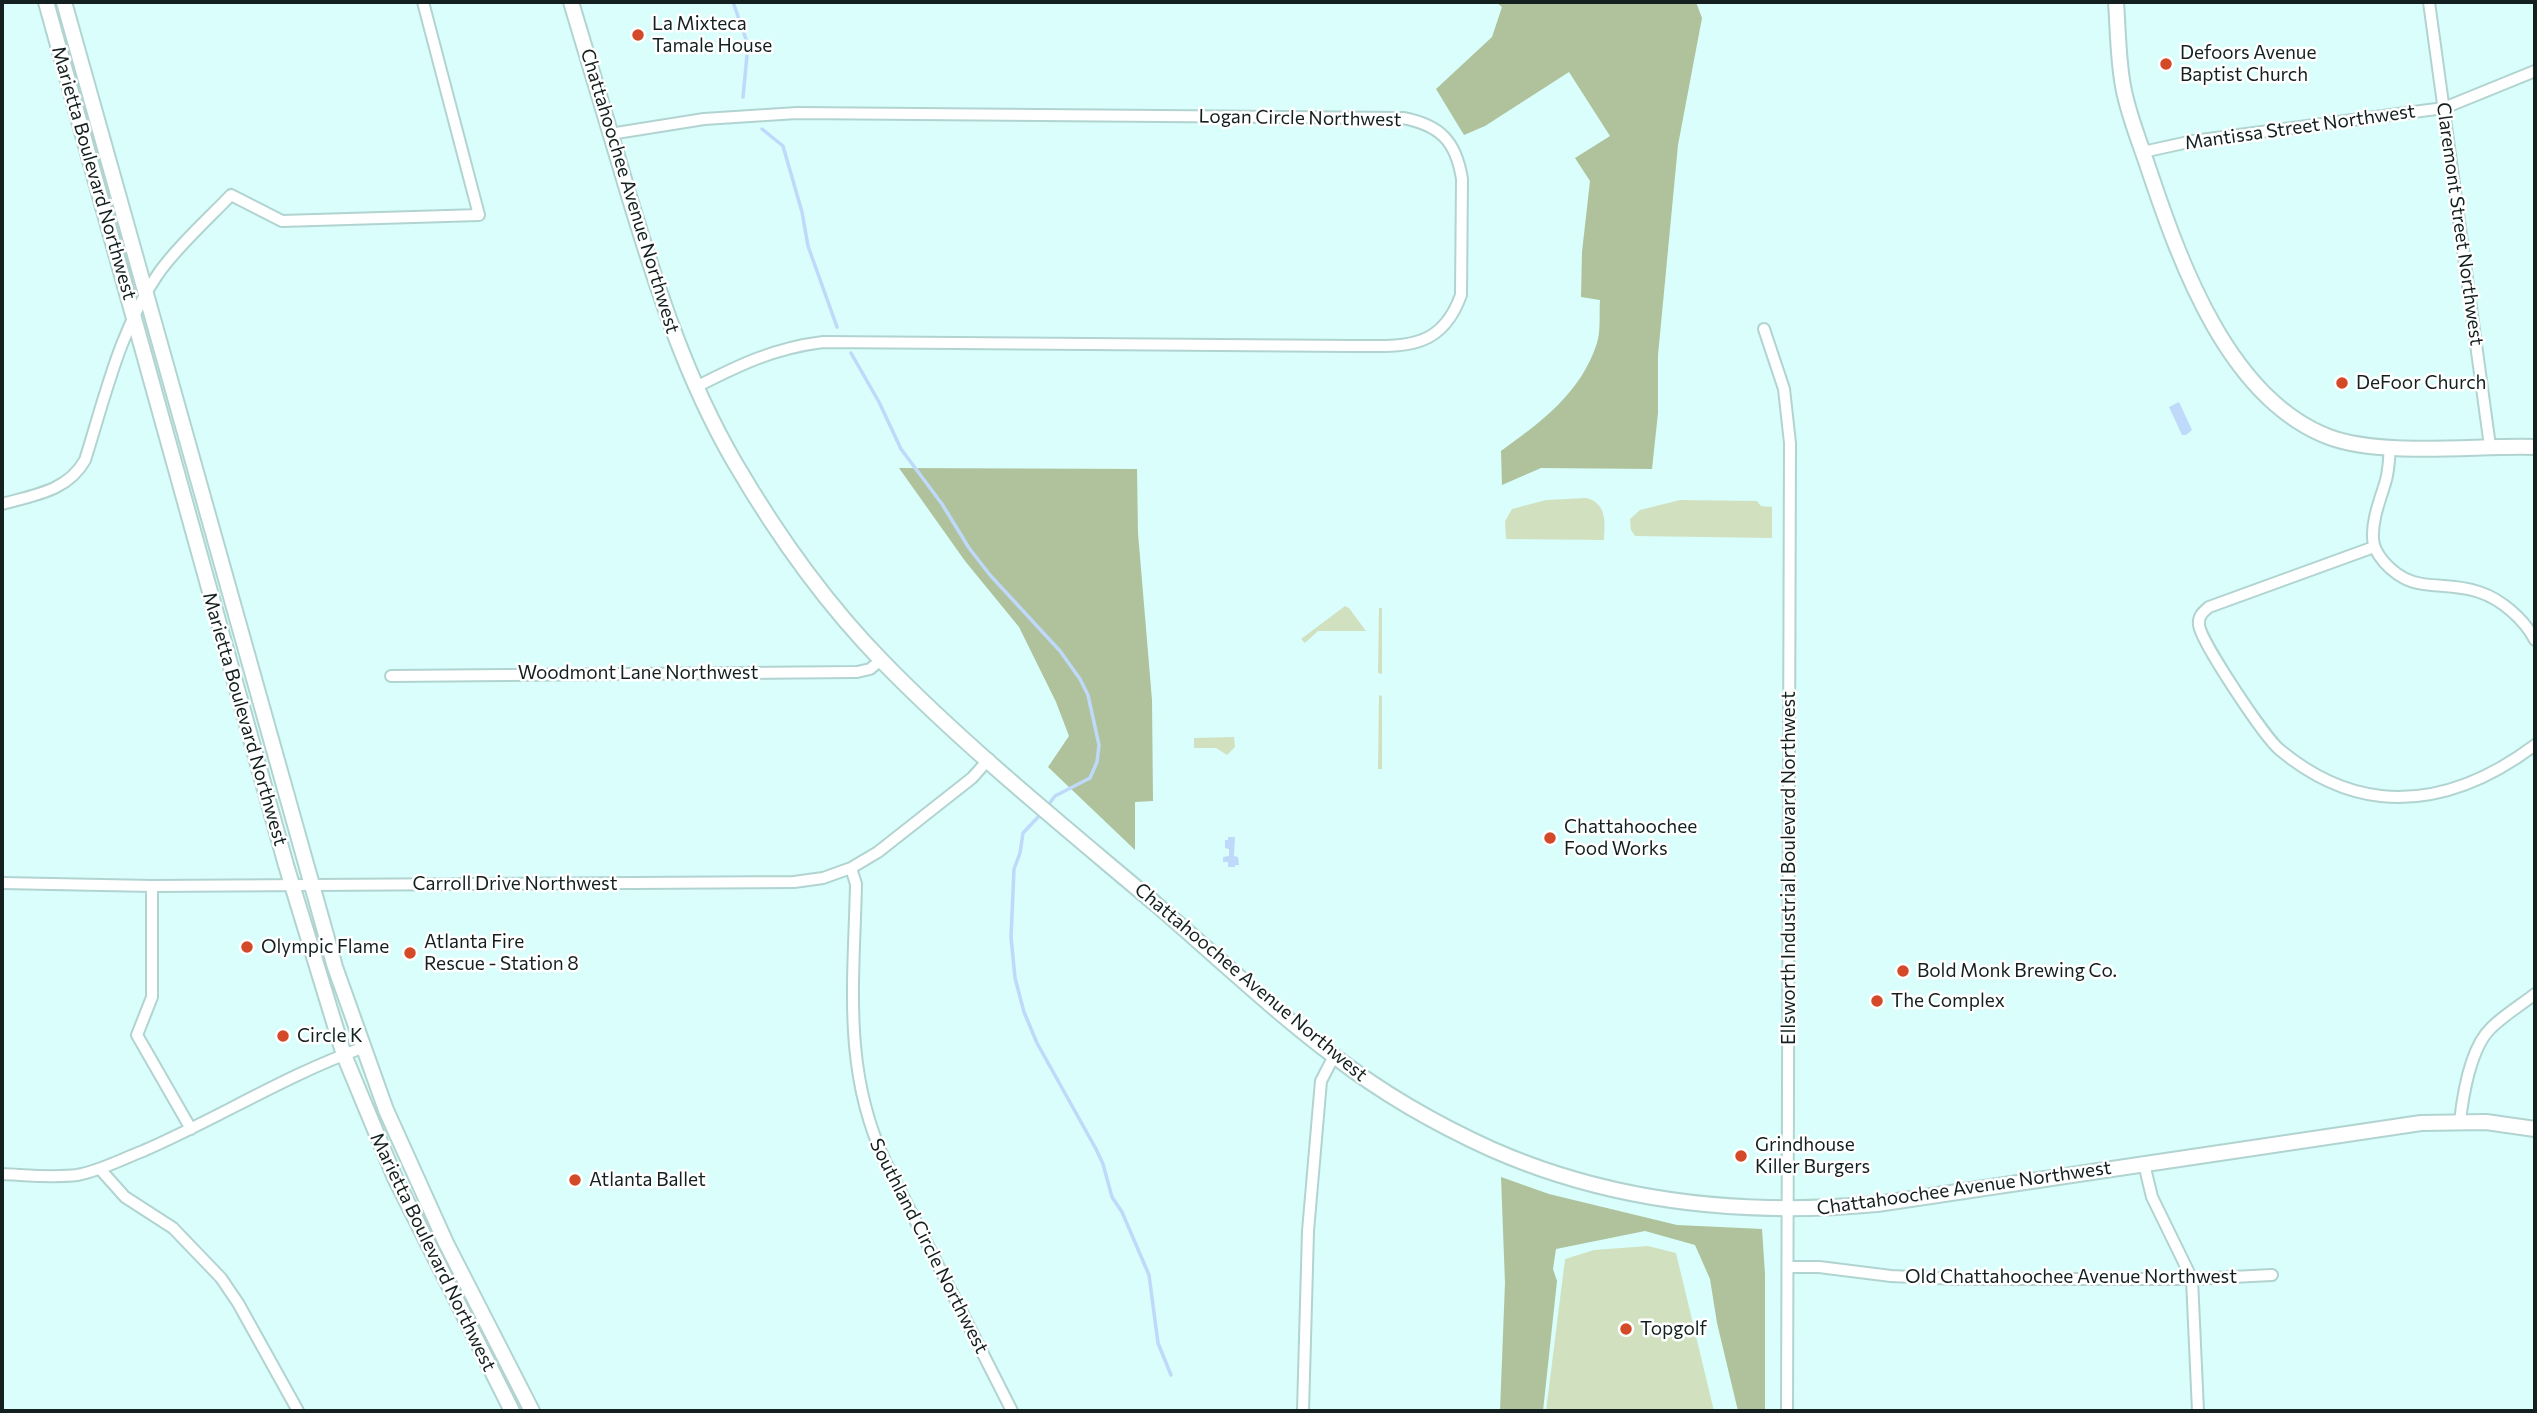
<!DOCTYPE html>
<html>
<head>
<meta charset="utf-8">
<style>
	body { margin:0 }
	#map { position:relative; width:2537px; height:1413px; overflow:hidden; background:#d9fefb; font-family:Commissioner,sans-serif }
	canvas { display:block }
	.frame { position:absolute; inset:0; border:4px solid #13201f; pointer-events:none }
</style>
</head>
<body>
<div id="map">
<canvas width="2537" height="1413"></canvas>
<div class="frame"></div>
</div>
<script>
const ctx = document.querySelector('canvas').getContext('2d');
ctx.lineJoin = 'round';
function fill(path, color) {
  ctx.fillStyle = color;
  ctx.fill(path, 'evenodd');
}
function stroke(path, color, width, dash) {
  ctx.strokeStyle = color;
  ctx.lineWidth = width;
  ctx.lineCap = dash ? 'butt' : 'round';
  ctx.setLineDash(dash || []);
  ctx.stroke(path);
}
function drawText(font, color, halo, rows, align = 'center') {
  ctx.font = font + ' Commissioner,sans-serif';
  ctx.lineWidth = 5;
  ctx.setLineDash([]);
  ctx.textBaseline = 'middle';
  ctx.strokeStyle = halo;
  ctx.fillStyle = color;
  for (const [text, x, y, turn = 0] of rows) {
    ctx.save();
    ctx.translate(x, y);
    ctx.rotate((+turn || 0) * Math.PI / 180);
    ctx.textAlign = isNaN(turn) ? turn : align;
    if (halo) ctx.strokeText(text, 0, 0);
    ctx.fillText(text, 0, 0);
    ctx.restore();
  }
}
const green = new Path2D(`
	M1586 498C1607 503 1605 522 1604 540L1506 539 1505 521 1512 509 1546 500Z
	M1680 500 1757 501 1761 506 1772 507V538L1635 536 1631 530 1630 519 1640 510Z
	M1345 606 1349 608 1366 631H1318L1305 643 1301 639Z
	M1379 608H1382V674L1378 673Z
	M1379 695 1382 696V769H1378Z
	M1234 737 1235 747 1227 755 1216 748H1194V738Z
	M1648 1246 1676 1253 1714 1411H1546L1565 1259 1594 1250Z`);
const forest = new Path2D(`
	M1496 2H1696L1702 18 1678 145 1658 355V413L1652 469 1541 468 1502 485 1501 451C1541 422 1581 393 1597 343 1601 330 1599 313 1600 300L1581 297 1582 252 1590 181 1575 158 1610 136 1569 72 1485 126 1464 135 1436 89 1492 37 1502 7Z
	M899 468 1137 469 1138 533 1152 700 1153 801 1135 802V850L1048 767 1069 736 1056 702 1019 627 965 561Z
	M1501 1177 1549 1194 1677 1225 1762 1229 1765 1274V1411H1738L1717 1323 1710 1279 1695 1245 1645 1231 1556 1249 1553 1269 1557 1281 1543 1411H1500L1505 1283Z`);
const water = new Path2D(`
	M2179 402 2192 430 2186 435H2182L2169 407Z
	M1228 837H1235L1234 856 1238 857 1239 865H1235V867H1228V862H1223V857L1229 856V849L1225 848V840H1228Z`);
const stream = new Path2D(`
	M733 2 748 45 743 97
	M762 129 783 146 802 212 808 246 837 327
	M851 353 879 402 901 449 942 504 969 548 990 575 1060 651 1080 679 1088 695 1099 745 1097 762 1090 778 1055 796 1046 808
	M1041 814 1023 833 1020 853 1014 869 1011 937 1015 978 1024 1012 1037 1043 1096 1149 1103 1164 1112 1197 1122 1212 1149 1275 1158 1343 1171 1375`);
const street = new Path2D(`
	M2429 2 2490 446
	M610 134 704 119 797 113 1403 118C1440 125 1456 141 1462 179L1461 295C1441 351 1403 346 1352 346L823 342C774 348 739 365 696 387
	M2143 152 2193 141 2444 108 2535 71
	M1764 329 1784 389 1790 443 1787 1411
	M2390 447C2389 458 2389 469 2386 480 2381 498 2372 518 2373 538 2373 547 2378 555 2384 562 2414 596 2441 579 2479 592 2501 599 2524 619 2535 640
	M2 504C34 495 68 491 85 460 105 397 120 329 158 274 176 248 208 219 231 195L282 221 479 215 423 2
	M2374 547 2209 607C2203 612 2198 616 2199 625 2201 642 2265 738 2280 750 2309 774 2344 792 2381 796 2438 802 2491 778 2535 745
	M391 676 857 672 870 669 881 660
	M851 868 856 884C854 981 842 1070 885 1161L1012 1411
	M2 883 152 886 794 882 823 878 851 868 878 852 972 778 989 759
	M152 886V997L137 1035 191 1129
	M2460 1121C2463 1094 2471 1047 2491 1028 2504 1015 2521 1005 2535 994
	M2144 1164 2152 1197 2192 1279 2198 1411
	M100 1169 125 1197 173 1228 221 1278 238 1303 298 1411
	M2 1174C26 1175 53 1178 77 1175 100 1171 122 1159 143 1151 217 1119 286 1075 362 1048
	M1788 1267H1819L1891 1276 1957 1279H2192L2272 1275
	M1303 1411 1308 1231 1321 1081 1334 1056`);
const secondary = new Path2D(`
	M46 2 286 865 344 1055 395 1178 512 1411
	M64 2 335 967 386 1110 446 1243 532 1411
	M571 2C590 66 610 131 629 196 657 288 686 379 735 463 777 535 826 604 884 663 969 750 1066 828 1158 906 1216 956 1273 1010 1334 1056 1382 1093 1436 1124 1491 1149 1613 1203 1746 1216 1877 1204L2421 1123 2486 1122 2535 1129
	M2116 2C2118 30 2118 59 2123 86 2128 115 2141 145 2150 173 2181 265 2229 399 2329 437 2383 457 2476 445 2535 447`);
const markers = [
	[638,35,7,"#d44a29"],
	[2166,64,7,"#d44a29"],
	[2342,383,7,"#d44a29"],
	[1550,838,7,"#d44a29"],
	[247,947,7,"#d44a29"],
	[410,953,7,"#d44a29"],
	[1903,971,7,"#d44a29"],
	[1877,1001,7,"#d44a29"],
	[283,1036,7,"#d44a29"],
	[1741,1156,7,"#d44a29"],
	[575,1180,7,"#d44a29"],
	[1626,1329,7,"#d44a29"]
];
const poiNames = [
	["La Mixteca",652,24],
	["Tamale House",652,46],
	["Defoors Avenue",2180,53],
	["Baptist Church",2180,75],
	["DeFoor Church",2356,383],
	["Chattahoochee",1564,827],
	["Food Works",1564,849],
	["Atlanta Fire",424,942],
	["Rescue - Station 8",424,964],
	["Olympic Flame",261,947],
	["Bold Monk Brewing Co.",1917,971],
	["The Complex",1891,1001],
	["Circle K",297,1036],
	["Grindhouse",1755,1145],
	["Killer Burgers",1755,1167],
	["Atlanta Ballet",589,1180],
	["Topgolf",1640,1329]
];
const streetNames = [
	["Logan Circle Northwest",1300,118,1],
	["Mantissa Street Northwest",2300,127,-8],
	["Marietta Boulevard Northwest",94,173,74],
	["Chattahoochee Avenue Northwest",630,191,73],
	["Claremont Street Northwest",2460,224,82],
	["Woodmont Lane Northwest",638,673],
	["Marietta Boulevard Northwest",245,719,74],
	["Ellsworth Industrial Boulevard Northwest",1789,868,-90],
	["Carroll Drive Northwest",515,884],
	["Chattahoochee Avenue Northwest",1251,982,40],
	["Chattahoochee Avenue Northwest",1964,1188,-8],
	["Southland Circle Northwest",929,1246,63],
	["Marietta Boulevard Northwest",433,1252,64],
	["Old Chattahoochee Avenue Northwest",2071,1277]
];
fill(green, '#d1e1c0');
fill(forest, '#afc29c');
fill(water, '#bed9fa');
stroke(stream, '#bed9fa', 3.5);
stroke(street, '#b1d4d1', 14);
stroke(secondary, '#b1d4d1', 18);
stroke(street, '#fff', 10);
stroke(secondary, '#fff', 14);
for (const [x, y, r, color] of markers) {
  const dot = new Path2D();
  dot.arc(x, y, r, 0, 2 * Math.PI);
  ctx.fillStyle = color;
  ctx.fill(dot);
  stroke(dot, '#fff', 2.5);
}
drawText('19px', '#13201f', '#fff', poiNames, 'left');
drawText('19px', '#13201f', '#fff', streetNames);
</script>
</body>
</html>
